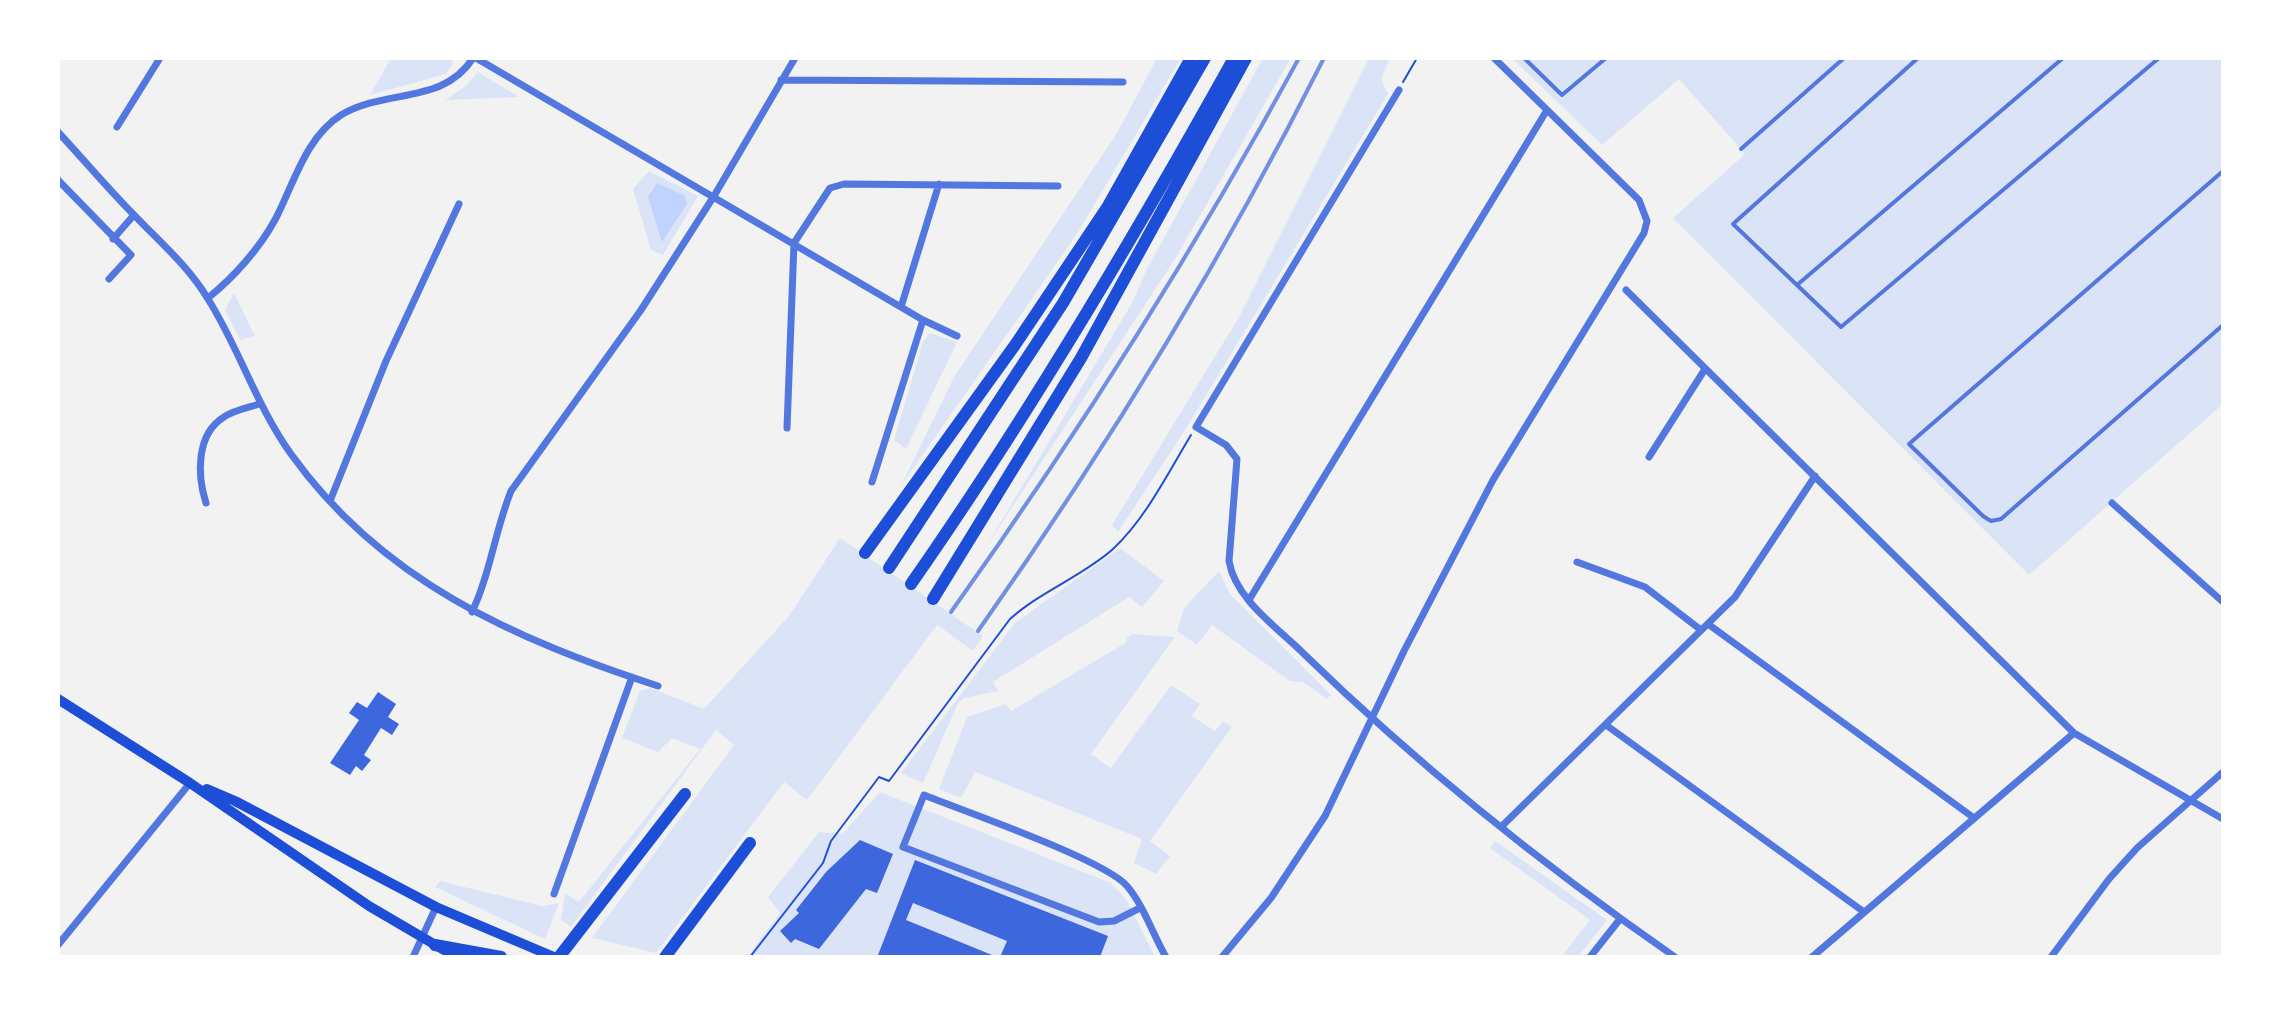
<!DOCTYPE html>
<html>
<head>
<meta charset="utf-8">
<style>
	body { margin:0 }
	#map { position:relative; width:2281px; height:1015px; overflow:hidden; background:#f2f2f2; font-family:"Public Sans",sans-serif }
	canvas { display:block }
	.frame { position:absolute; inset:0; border:60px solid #fff; pointer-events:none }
</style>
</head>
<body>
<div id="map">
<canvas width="2281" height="1015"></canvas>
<div class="frame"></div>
</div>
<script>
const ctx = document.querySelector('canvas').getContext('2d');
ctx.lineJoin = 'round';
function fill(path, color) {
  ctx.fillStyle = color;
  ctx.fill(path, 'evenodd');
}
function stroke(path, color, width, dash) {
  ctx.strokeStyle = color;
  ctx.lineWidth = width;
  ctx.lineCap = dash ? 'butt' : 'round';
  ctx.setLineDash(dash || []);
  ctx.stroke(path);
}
const green = new Path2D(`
	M391 58H452L453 64 446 74 370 95Z
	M1157 58H1181L1077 234 901 486 954 377 1117 133Z
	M1263 58H1291L1175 259 984 550 1132 303 1148 267Z
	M1369 58H1390L1381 79 1388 94 1187 427 1118 532 1112 525 1239 317Z
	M1512 58H2223V404L2029 575 1673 218 1745 154 1679 79 1602 145Z
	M478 72 519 97 445 100 466 86Z
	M649 171 698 196 663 255 651 250 633 189Z
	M234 293 255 336 240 340 225 310Z
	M930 333 957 342 906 449 894 440 923 342Z
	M840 538 983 636 973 651 937 625 807 800 784 782 656 953 592 938 734 745 716 730 571 927 561 920 565 893 579 902 700 749 672 738 658 752 622 738 640 691 651 688 704 709 789 616Z
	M1120 548 1164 581 1142 607 1129 597 993 682 998 691 964 698 958 703 923 783 901 773 1015 623Z
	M1219 571 1230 594 1331 695 1327 699 1303 682 1290 681 1212 625 1197 645 1177 631 1184 608Z
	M1132 634 1175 637 1091 754 1111 768 1171 685 1200 704 1192 716 1215 731 1223 721 1232 727 1150 841 1170 856 1156 874 1134 863 1142 839 975 772 961 798 939 789 967 717 1006 704 1011 711 1127 642 1126 638Z
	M880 792 1111 883 1126 899 1155 957H747L780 913 768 897 819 832 842 834Z
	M1495 841 1607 920 1578 957H1561L1590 920 1490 848Z
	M440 881 542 906 559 903 545 939 435 887Z`);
const water = new Path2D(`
	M657 183 685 196 687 204 662 242 648 197Z`);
const building = new Path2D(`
	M378 692 396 704 388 717 399 724 392 735 381 728 364 755 371 760 362 771 356 766 350 775 330 763 359 720 349 713 357 702 367 708Z
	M860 840 893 854 877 893 866 889 819 949 795 939 791 943 780 931 799 913 796 910 826 872Z
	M915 860 1108 936 1100 957H1000L1007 941 913 903 906 920 997 957 878 955Z`);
const path = new Path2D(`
	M1403 82 1417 58
	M750 957 823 863 831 841 879 777 889 781 1010 619C1041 591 1083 576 1113 549 1146 518 1168 473 1191 435`);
const service = new Path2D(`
	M1524 58 1562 95 1606 58
	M1918 58 1733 224 1841 327 2159 58
	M1741 149 1844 58
	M2223 171 1909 444 1983 516 1991 521 2001 519 2223 325
	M1797 285 2063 58`);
const minor = new Path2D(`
	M476 58 923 320 957 336
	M781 80 1123 82
	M1399 90 1196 427 1226 445 1237 459 1229 561C1235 599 1278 628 1304 654 1418 765 1544 866 1675 957
	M117 127 160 58
	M58 132C84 160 109 190 136 217 161 243 189 267 208 299 239 348 256 405 291 454 382 581 514 639 658 686
	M58 180 131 255 109 279
	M113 239 134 215
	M1626 290 2074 733 2223 819
	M208 298C234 277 260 248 276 218 294 183 306 137 341 115 387 88 443 105 473 58
	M901 307 939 184
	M787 428 794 243 830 188 844 184 1058 186
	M1649 457 1705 369
	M872 482 923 320
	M330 501 386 361 459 204
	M206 503C197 475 196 434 224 417 234 410 248 408 259 404
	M2112 503 2223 602
	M1577 562 1645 587 1701 630
	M1249 600 1547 110
	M472 612C490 574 495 531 511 491L641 310 714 196 795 58
	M1708 624 1974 818
	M1606 725 1864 912
	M1501 827 1735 597 1815 476
	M554 894 632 677
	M1140 908 1114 921 1099 922 903 847 924 795C966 812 1103 859 1127 886 1144 906 1153 935 1166 957
	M58 945 190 783
	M413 957 436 907
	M1222 957 1271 898 1325 816 1404 651 1493 480 1644 233 1647 221 1639 200 1494 58
	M1590 957 1620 919
	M1812 957 2074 733
	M2051 957 2109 879 2137 848 2223 772`);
const secondary = new Path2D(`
	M58 699 190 783 369 906 456 957
	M207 789 235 801 436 907 554 957`);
const motorway = new Path2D(`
	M865 553 1015 345 1108 206 1191 58
	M889 568 1063 303 1205 58
	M911 584C1029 415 1134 238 1234 58
	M933 599 1081 358 1246 58
	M435 945 501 957
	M559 957 685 794
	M665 957 750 843`);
const rail = new Path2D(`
	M951 612C1078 434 1195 250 1299 58
	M978 631C1107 448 1223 259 1324 58`);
fill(green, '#dbe4f7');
fill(water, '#bfd3fe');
fill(building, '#3d67dc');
stroke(path, '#1d4ed8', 2);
stroke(service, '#5277de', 4);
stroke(minor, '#5277de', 7);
stroke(secondary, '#1d4ed8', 10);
stroke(motorway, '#1d4ed8', 12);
stroke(rail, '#7290e2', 4);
</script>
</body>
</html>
